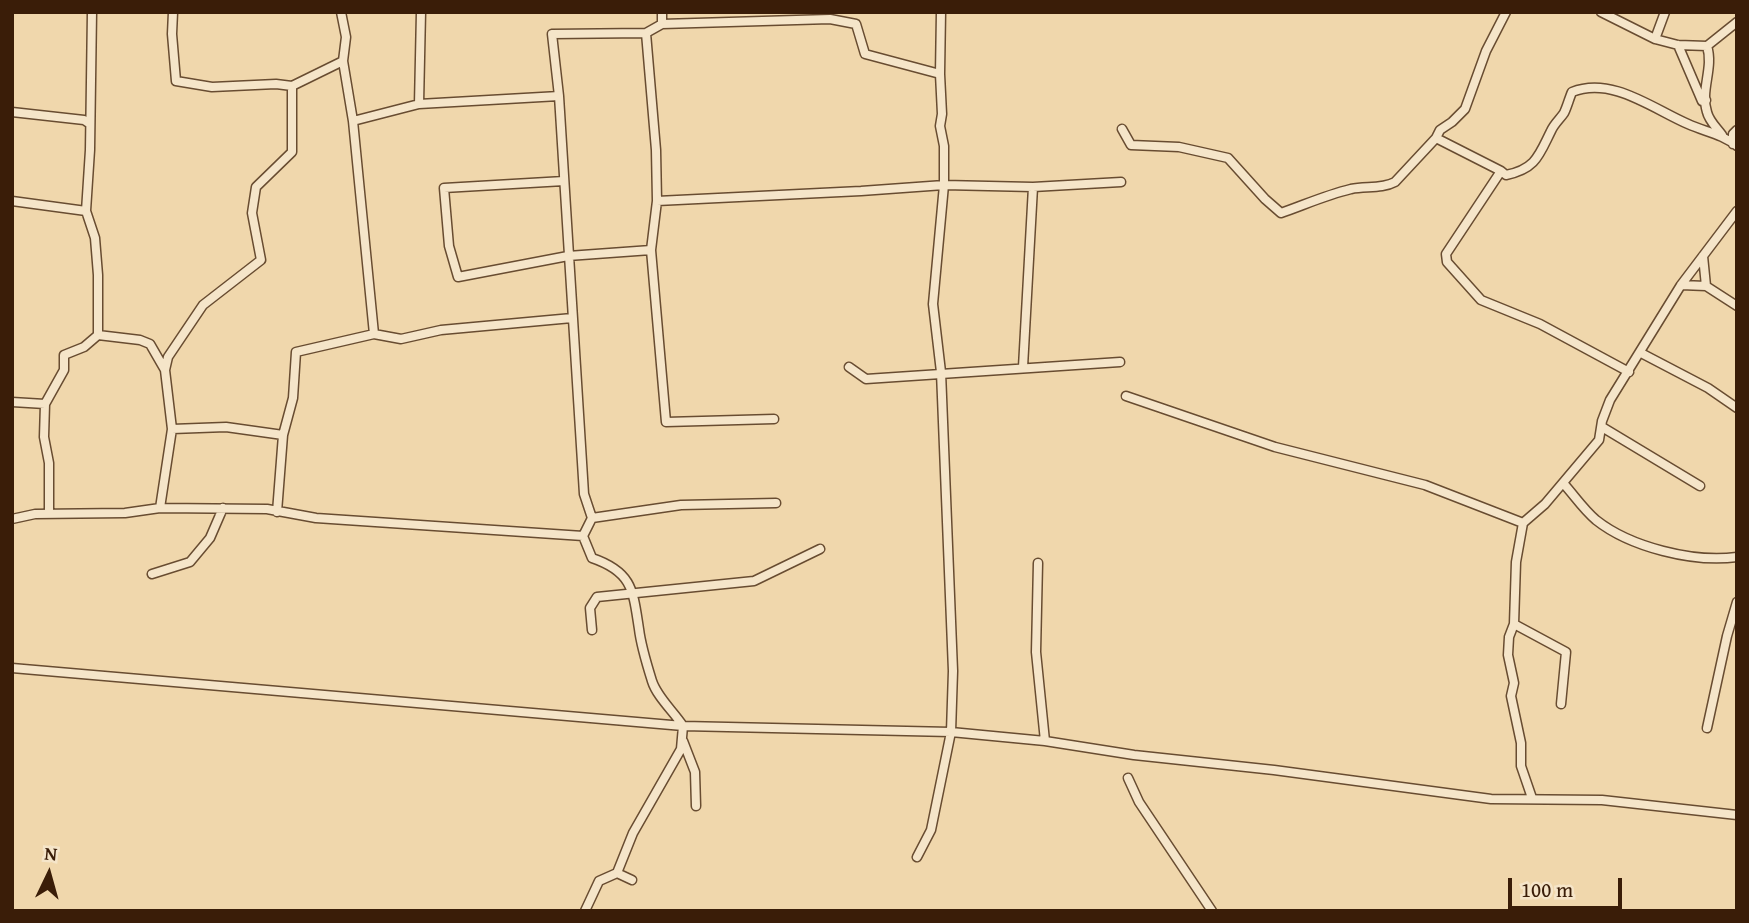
<!DOCTYPE html>
<html>
<head>
<meta charset="utf-8">
<style>
	body { margin:0 }
	#map { position:relative; width:1749px; height:923px; overflow:hidden; background:#f0d7ac; font-family:"Gentium Book Plus",serif }
	canvas { display:block }
	.frame { position:absolute; inset:0; border:14px solid #3a1d08; pointer-events:none }
	.north { position:absolute; left:14px; top:839px; width:70px; height:70px; -webkit-text-stroke:5px #f5e5c9; paint-order:stroke; rotate:5deg; font-size:19px; font-weight:700; line-height:28px; text-align:center; color:#3a1d08 }
	.north::after { content:''; display:block; margin:auto; width:24px; height:32px; background:#3a1d08; clip-path:polygon(50% 0,100% 100%,50% 72%,0 100%) }
	.scale { position:absolute; left:1508px; top:878px; width:114px; height:32px; box-sizing:border-box; border:4px solid #3a1d08; border-top:0; padding-left:9px; font-size:21px; line-height:24px; white-space:nowrap; color:#3a1d08; -webkit-text-stroke:5px #f5e5c9; paint-order:stroke }
</style>
</head>
<body>
<div id="map">
<canvas width="1749" height="923"></canvas>
<div class="frame"></div>
<div class="north">N</div>
<div class="scale">100 m</div>
</div>
<script>
const ctx = document.querySelector('canvas').getContext('2d');
ctx.lineJoin = 'round';
function stroke(path, color, width, dash) {
  ctx.strokeStyle = color;
  ctx.lineWidth = width;
  ctx.lineCap = dash ? 'butt' : 'round';
  ctx.setLineDash(dash || []);
  ctx.stroke(path);
}
const street = new Path2D(`
	M173 12 172 34 176 81 212 87 276 84 292 86 343 61
	M341 12 346 37 343 61 353 121 374 334
	M662 12V24
	M1601 12 1655 39 1678 45 1707 46
	M646 33 656 150 657 201
	M1655 39 1665 12
	M1678 45 1702 101 1706 100
	M419 104 421 12
	M12 112 84 120 90 124
	M353 121 419 104 559 96
	M1122 129 1131 145 1179 147 1228 158 1265 199 1281 213C1304 205 1326 195 1351 189 1366 186 1382 189 1395 182L1436 138 1440 130 1452 122 1465 109 1486 51 1506 12
	M1722 135C1717 128 1709 121 1707 112 1700 90 1714 68 1707 46L1737 22
	M1436 138 1501 171
	M1733 144V134L1737 130
	M564 181 444 188 449 246 458 277 568 256 651 250 657 201 861 191 944 185 1033 187 1121 182
	M12 201 86 211
	M651 250 666 422 774 419
	M1703 256 1706 286
	M1681 285 1706 286 1737 306
	M98 335 140 340 150 344 165 370 172 429 160 508
	M1641 353 1708 388 1737 408
	M849 367 866 379 1120 362
	M1023 367 1033 187
	M165 370 168 357 203 305 261 260 252 213 256 187 292 152V86
	M1629 372 1540 324 1481 300 1447 262 1446 254 1501 171 1506 175C1536 169 1539 155 1551 131 1554 124 1560 119 1564 113 1567 107 1569 99 1572 92 1612 76 1653 109 1688 124 1706 132 1722 134 1737 146
	M1126 396 1275 447 1425 485 1523 523
	M12 402 45 404
	M1602 427 1700 486
	M172 429 226 427 283 435
	M1563 483C1574 495 1583 509 1596 520 1630 547 1693 563 1737 557
	M277 512 283 435 293 398 296 352 374 334 401 339 441 330 572 318
	M49 514V463L44 437 45 404 64 370V355L84 347 98 335V275L95 238 86 211 90 150 92 12
	M592 518 681 505 776 503
	M12 519 35 514 125 513 160 508 267 509 316 518 583 536
	M1038 563 1036 652 1045 741
	M152 574 190 562 210 538 223 508
	M1514 624 1566 652 1561 704
	M592 630 590 608 597 597 754 581 820 549
	M12 668 683 726 951 732 1045 741 1134 755 1274 770 1491 799 1602 800 1737 815
	M1707 728 1727 636 1737 602
	M683 741 695 772 696 806
	M1128 778 1139 802 1212 911
	M1532 798 1521 766V743L1511 696 1514 683 1508 655 1509 637 1514 624 1516 562 1523 523 1545 504 1599 440 1602 421 1610 400 1681 285 1737 211
	M917 857 931 830 951 732 953 671 941 372 933 304 944 185V146L940 126 942 114 940 74 941 12
	M617 873 633 833 681 749 683 726C674 712 657 697 652 681 647 665 641 646 639 629 633 591 633 572 592 558L583 536 592 518 584 494 559 96 552 34 646 33 662 24 830 19 856 24 865 54 940 74
	M585 911 599 881 617 873 632 880`);
stroke(street, '#684c31', 11);
stroke(street, '#f5e5c9', 8);
</script>
</body>
</html>
